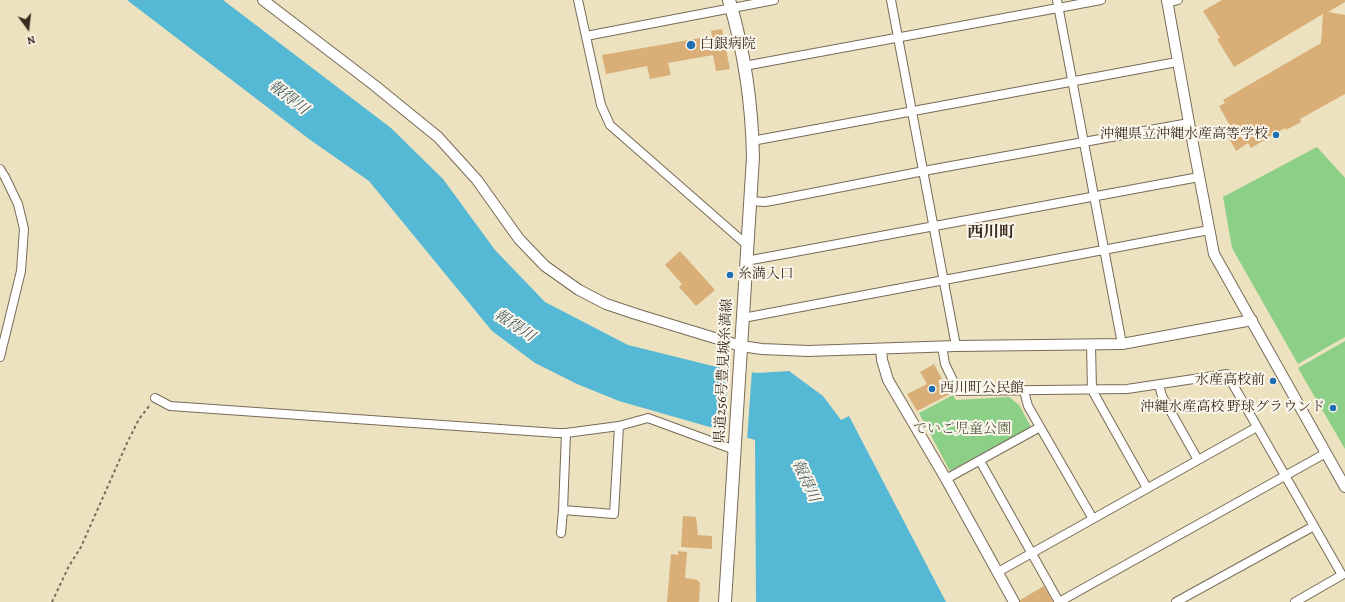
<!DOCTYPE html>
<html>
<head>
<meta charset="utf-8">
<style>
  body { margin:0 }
  #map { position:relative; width:1345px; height:602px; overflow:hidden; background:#ece2c0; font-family:Alegreya,serif }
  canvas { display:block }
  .north { position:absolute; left:8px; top:8px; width:40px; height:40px; -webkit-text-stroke:3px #fbf7ec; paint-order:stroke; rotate:165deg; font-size:11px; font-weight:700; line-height:16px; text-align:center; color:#3b2a1e }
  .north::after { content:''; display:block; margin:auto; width:14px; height:18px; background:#3b2a1e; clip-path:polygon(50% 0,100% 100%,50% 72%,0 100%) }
</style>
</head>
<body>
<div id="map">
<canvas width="1345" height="602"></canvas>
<div class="north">N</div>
</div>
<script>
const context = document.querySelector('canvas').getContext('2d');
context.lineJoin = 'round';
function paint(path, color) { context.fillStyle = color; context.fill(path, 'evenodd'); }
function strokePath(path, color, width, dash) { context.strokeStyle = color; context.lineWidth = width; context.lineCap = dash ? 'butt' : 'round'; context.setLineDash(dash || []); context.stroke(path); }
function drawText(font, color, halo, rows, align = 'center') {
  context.font = font + ' Alegreya,"Noto Serif JP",serif'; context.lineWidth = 4; context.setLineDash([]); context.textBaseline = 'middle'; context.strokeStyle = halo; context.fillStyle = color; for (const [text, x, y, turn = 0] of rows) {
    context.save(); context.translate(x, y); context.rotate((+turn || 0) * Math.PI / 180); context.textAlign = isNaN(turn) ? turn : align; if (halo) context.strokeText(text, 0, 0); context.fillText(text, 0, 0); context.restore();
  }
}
paint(new Path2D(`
  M1317,147L1345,178V337L1298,364L1232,248L1223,197Z
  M1345,341V449L1298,368Z
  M953,395L956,400L1009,397L1019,405L1031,427L950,471L919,413Z`), '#8ccf87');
paint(new Path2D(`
  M127,0H223L391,128L443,179L495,250L545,302L628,345L725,369L757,373L789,371L823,396L841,420L849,416L946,602H756L755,440L619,401L577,384L535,363L492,331L369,181L309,139Z`), '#55b8d4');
paint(new Path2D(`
  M728,367L752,370L747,440L724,433Z`), '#ece2c0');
paint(new Path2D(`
  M1222,0H1345V2L1328,12L1345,15V94L1300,119L1301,122L1286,130L1285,128L1251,148L1248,143L1236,151L1227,134L1233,131L1219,106L1225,103L1223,100L1321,43L1323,14L1234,67L1217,39L1220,38L1203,11Z
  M722,29L730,69L716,71L713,55L668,63L671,75L650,79L647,66L606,74L602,55L712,36L711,31Z
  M680,251L715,290L696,306L679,287L682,284L665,265Z
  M934,364L950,394L917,411L907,394L927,384L920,372Z
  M683,516L696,517L698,535L712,536V549L681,547Z
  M678,551L687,552L685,578L698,580V582H700L699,602H667L671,554L678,555Z
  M1044,586L1053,602H1020V600Z`), '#d9ae77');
const minor = new Path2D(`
  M578,0L601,105L610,125L747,245
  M891,0L956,346
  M1057,0L1122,344
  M1168,3L1178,0
  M586,36L774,0
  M744,66L1101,0
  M752,141L1177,62
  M0,169L5,177L18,204L24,229L21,271L0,357
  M750,201L764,202L771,201L929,170L1189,123
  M746,261L1199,177
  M743,318L1209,230
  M1091,345L1092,390L1147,488
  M942,346L945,364L958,391L1127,389L1227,374L1342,575L1295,602
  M1159,385L1162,396L1198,460
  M1024,391L1028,406L1093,519
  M155,398L170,406L557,433H566L619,426L648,418L735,450
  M566,433L563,510L614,514L619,426
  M980,461L1059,602
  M946,479L1040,427
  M561,533L563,510
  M998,572L1257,427
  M1059,602L1326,453
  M1176,602L1314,526`);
const tertiary = new Path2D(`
  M263,0L374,85L438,137L477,180L519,239L545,266L579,290L606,304L636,314L741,346L762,349L808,351L956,346L1122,344L1252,320
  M1167,0L1189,123L1214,254L1345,487
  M881,349L882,360L888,380L946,479L1014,602`);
const secondary = new Path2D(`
  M725,602L753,157C752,104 744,50 729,0`);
strokePath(minor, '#796a57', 10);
strokePath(tertiary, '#796a57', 12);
strokePath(secondary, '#796a57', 14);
strokePath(new Path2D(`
  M52,602L69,566L81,547L127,443L139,419L150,405`), '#796a57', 2, [3, 3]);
strokePath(minor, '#fff', 8);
strokePath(tertiary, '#fff', 10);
strokePath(secondary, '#fff', 12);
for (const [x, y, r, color] of [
  [691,45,5,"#1f6fb2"],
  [1276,135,4,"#1f6fb2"],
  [730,275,4,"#1f6fb2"],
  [1273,381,4,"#1f6fb2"],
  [932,389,4,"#1f6fb2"],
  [1333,408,4,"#1f6fb2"]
]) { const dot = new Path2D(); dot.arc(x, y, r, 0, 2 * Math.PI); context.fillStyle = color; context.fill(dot); strokePath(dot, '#fbf7ec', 1.5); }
drawText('14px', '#3b2a1e', '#fbf7ec', [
  ["白銀病院",700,45],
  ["沖縄県立沖縄水産高等学校",1268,135,"right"],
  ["糸満入口",738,275],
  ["水産高校前",1265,381,"right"],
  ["西川町公民館",940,389],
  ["沖縄水産高校 野球グラウンド",1325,408,"right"]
], 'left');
drawText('14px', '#3b2a1e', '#fbf7ec', [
  ["県道256号豊見城糸満線",724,371,-87]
]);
drawText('14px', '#535c3e', '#fbf7ec', [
  ["でいご児童公園",962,430]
]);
drawText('italic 15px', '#445c5e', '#fbf7ec', [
  ["報得川",288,98,38],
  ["報得川",514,326,34],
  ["報得川",805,481,65]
]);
drawText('bold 16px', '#3b2a1e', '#fbf7ec', [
  ["西川町",991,233]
]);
</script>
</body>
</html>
